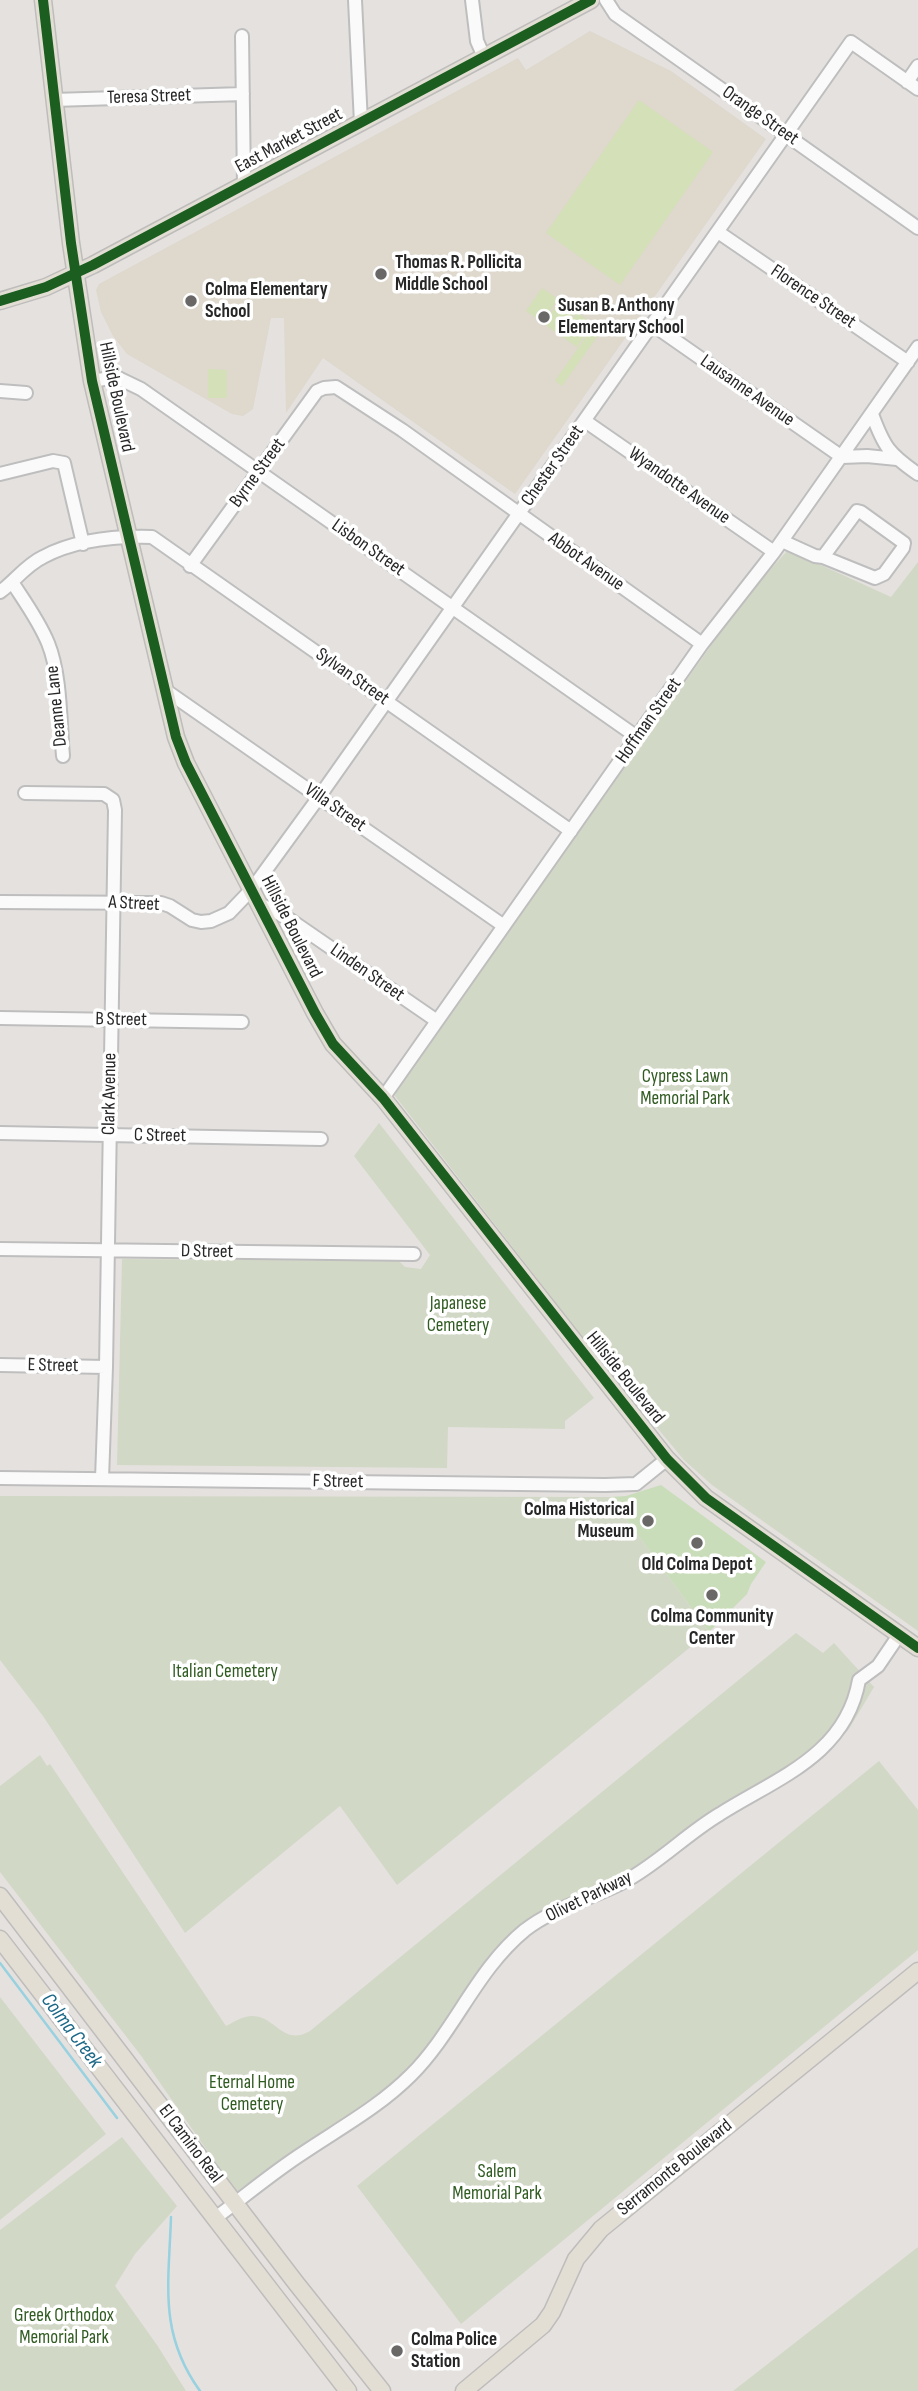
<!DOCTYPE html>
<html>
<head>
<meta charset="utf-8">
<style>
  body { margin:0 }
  canvas { display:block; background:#e4e1de }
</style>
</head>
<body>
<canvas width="918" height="2391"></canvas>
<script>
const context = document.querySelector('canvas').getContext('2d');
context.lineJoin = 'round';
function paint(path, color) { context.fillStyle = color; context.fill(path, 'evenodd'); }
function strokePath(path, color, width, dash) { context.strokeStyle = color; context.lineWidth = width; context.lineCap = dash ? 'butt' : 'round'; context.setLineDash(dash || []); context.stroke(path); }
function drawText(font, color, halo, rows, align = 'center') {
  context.font = font + ' "Sofia Sans Condensed",sans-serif'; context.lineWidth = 7; context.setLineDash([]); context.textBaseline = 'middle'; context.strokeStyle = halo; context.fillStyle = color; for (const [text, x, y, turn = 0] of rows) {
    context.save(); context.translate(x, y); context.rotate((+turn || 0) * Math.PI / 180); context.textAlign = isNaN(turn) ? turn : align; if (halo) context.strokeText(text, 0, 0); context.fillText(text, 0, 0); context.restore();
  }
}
paint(new Path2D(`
  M590,31L671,71L766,139L515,494L323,358L286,413L284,318H271L253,409L243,416L232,414L127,354L113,336L101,312L96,290L99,284L518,58L526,70Z`), '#ded8cd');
paint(new Path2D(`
  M661,1485L766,1562L751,1584L747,1594L709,1632L610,1497L626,1496Z`), '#caddba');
paint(new Path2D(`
  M788,550L891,597L918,562V1631L712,1485L684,1460L595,1353L395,1096L397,1089L717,637L750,592Z
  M379,1123L594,1398L565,1421V1429L448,1427L447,1468L117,1465L122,1259L399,1261L405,1267L421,1269L430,1255L354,1156Z
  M0,1496L610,1497L709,1632L397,1885L340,1806L185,1933L43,1716L0,1660Z
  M796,1633L823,1653L834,1643L874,1687L849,1729L825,1756L811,1767L748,1801L712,1825L654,1870L632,1882L580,1901L519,1937L418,2067L308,2147L298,2148L236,2192L142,2057L0,1872V1786L40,1755L47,1766L50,1764L226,2026C234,2022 243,2016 252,2016C276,2016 283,2047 310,2031Z
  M879,1761L918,1810V1950L461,2324L357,2186Z
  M0,1997L106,2134L0,2220Z
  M122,2137L177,2206L135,2254L115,2286L157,2345L186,2391H0V2230Z
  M918,2247V2391H733Z`), '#d2d8c6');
paint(new Path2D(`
  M639,100L713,152L620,285L546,233Z
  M542,288L558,299L542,322L526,311Z
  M560,300L576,311L559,335L543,323Z
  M577,312L593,324L577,347L561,336Z
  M595,324L602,330L562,386L555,381Z
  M208,369L227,370V398H208Z`), '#d4e0b8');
strokePath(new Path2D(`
  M0,1963L117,2118
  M171,2217C169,2283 158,2333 200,2391`), '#98d1df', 2.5);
const minor = new Path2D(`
  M355,0L361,123
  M472,0L477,41L484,57
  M606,0L615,14L918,228
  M242,36L244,185
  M907,82L918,66
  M54,100L243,94
  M718,232L908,362
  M653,325L842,457L867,456L897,459
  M92,381L116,377L141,389L637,737
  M0,391L26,393
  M872,414C884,447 889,454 918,474
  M585,421L774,552
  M0,474L53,461L64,463L83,544
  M782,541L815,556L823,557L875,578L884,574L903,548L904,543L861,512L857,511L823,557
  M190,566L317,391L324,388L336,387L402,430L702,644
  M12,582C25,602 39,621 48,643C61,675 60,722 63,756
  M0,592C15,581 26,565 43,557C75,540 117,536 152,537L571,831
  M165,690L504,926
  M25,793L104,794L113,800L115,810L106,1367L102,1479
  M0,902L161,903L170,906L192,920L201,922L211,921L229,913L252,889L319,797L851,42L918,89
  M260,904L289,919L437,1021
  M0,1018L242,1022
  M383,1098L702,644L774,552L918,347
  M0,1133L321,1139
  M0,1249L414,1254
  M0,1365L106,1367
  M0,1478L605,1485L636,1484L667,1459
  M214,2219C244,2197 272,2173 303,2153C340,2128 379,2107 411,2075C455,2031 476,1970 525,1930C556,1906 595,1898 629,1879C662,1860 688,1833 720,1814C777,1778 846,1755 859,1680L878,1666L899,1635`);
const major = new Path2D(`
  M43,0L71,243L92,381L176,737L186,763L315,1013L333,1044L383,1098L667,1459L706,1498L918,1648
  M0,301L46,287L93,265L591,0
  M0,1896L296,2283L382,2391
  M0,1939L348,2391
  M464,2391L543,2325L552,2312L576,2259L601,2229L918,1971`);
strokePath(minor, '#bfbebf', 16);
strokePath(major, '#bebdbc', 19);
strokePath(minor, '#fbfafa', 12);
strokePath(major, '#e3ded4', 16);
strokePath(new Path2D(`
  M43,0L71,243L92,381L176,737L186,763L315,1013L333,1044L383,1098L667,1459L706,1498L918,1648
  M0,301L46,287L93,265L591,0`), '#1b5e20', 10);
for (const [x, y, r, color] of [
  [381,274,7,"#696867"],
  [191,301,7,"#696867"],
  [544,317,7,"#696867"],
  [648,1521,7,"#696867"],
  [697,1543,7,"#696867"],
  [712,1595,7,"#696867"],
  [397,2351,7,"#696867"]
]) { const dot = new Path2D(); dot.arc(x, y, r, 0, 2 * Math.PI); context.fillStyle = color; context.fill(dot); strokePath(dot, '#fff', 2.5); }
drawText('19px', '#272727', '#fff', [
  ["Teresa Street",149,97,-2],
  ["Orange Street",760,116,35],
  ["East Market Street",289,141,-28],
  ["Florence Street",813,297,34],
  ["Lausanne Avenue",747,391,35],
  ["Hillside Boulevard",116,397,78],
  ["Chester Street",553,466,-55],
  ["Byrne Street",258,473,-54],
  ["Wyandotte Avenue",679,486,35],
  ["Lisbon Street",368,548,35],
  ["Abbot Avenue",586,562,35],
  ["Sylvan Street",352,677,35],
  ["Deanne Lane",57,706,-96],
  ["Hoffman Street",649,721,-55],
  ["Villa Street",335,808,35],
  ["A Street",134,904,3],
  ["Hillside Boulevard",291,927,63],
  ["Linden Street",367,973,35],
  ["B Street",121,1020,1],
  ["Clark Avenue",110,1094,-89],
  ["C Street",160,1136,1],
  ["D Street",207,1252,1],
  ["E Street",53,1366,1],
  ["Hillside Boulevard",625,1378,51],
  ["F Street",338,1482,1],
  ["Olivet Parkway",589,1897,-26],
  ["El Camino Real",190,2144,53],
  ["Serramonte Boulevard",675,2168,-39]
]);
drawText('bold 19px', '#272727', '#fff', [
  ["Thomas R. Pollicita",395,263],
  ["Middle School",395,285],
  ["Colma Elementary",205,290],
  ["School",205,312],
  ["Susan B. Anthony",558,306],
  ["Elementary School",558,328],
  ["Colma Historical",634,1510,"right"],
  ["Museum",634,1532,"right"],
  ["Old Colma Depot",697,1565,"center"],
  ["Colma Community",712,1617,"center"],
  ["Center",712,1639,"center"],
  ["Colma Police",411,2340],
  ["Station",411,2362]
], 'left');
drawText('19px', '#305b21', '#fff', [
  ["Cypress Lawn",685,1077],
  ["Memorial Park",685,1099],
  ["Japanese",458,1304],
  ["Cemetery",458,1326],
  ["Italian Cemetery",225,1672],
  ["Eternal Home",252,2083],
  ["Cemetery",252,2105],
  ["Salem",497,2172],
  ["Memorial Park",497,2194],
  ["Greek Orthodox",64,2316],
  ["Memorial Park",64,2338]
]);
drawText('italic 21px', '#1c6887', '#fff', [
  ["Colma Creek",71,2031,53]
]);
</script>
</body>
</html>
